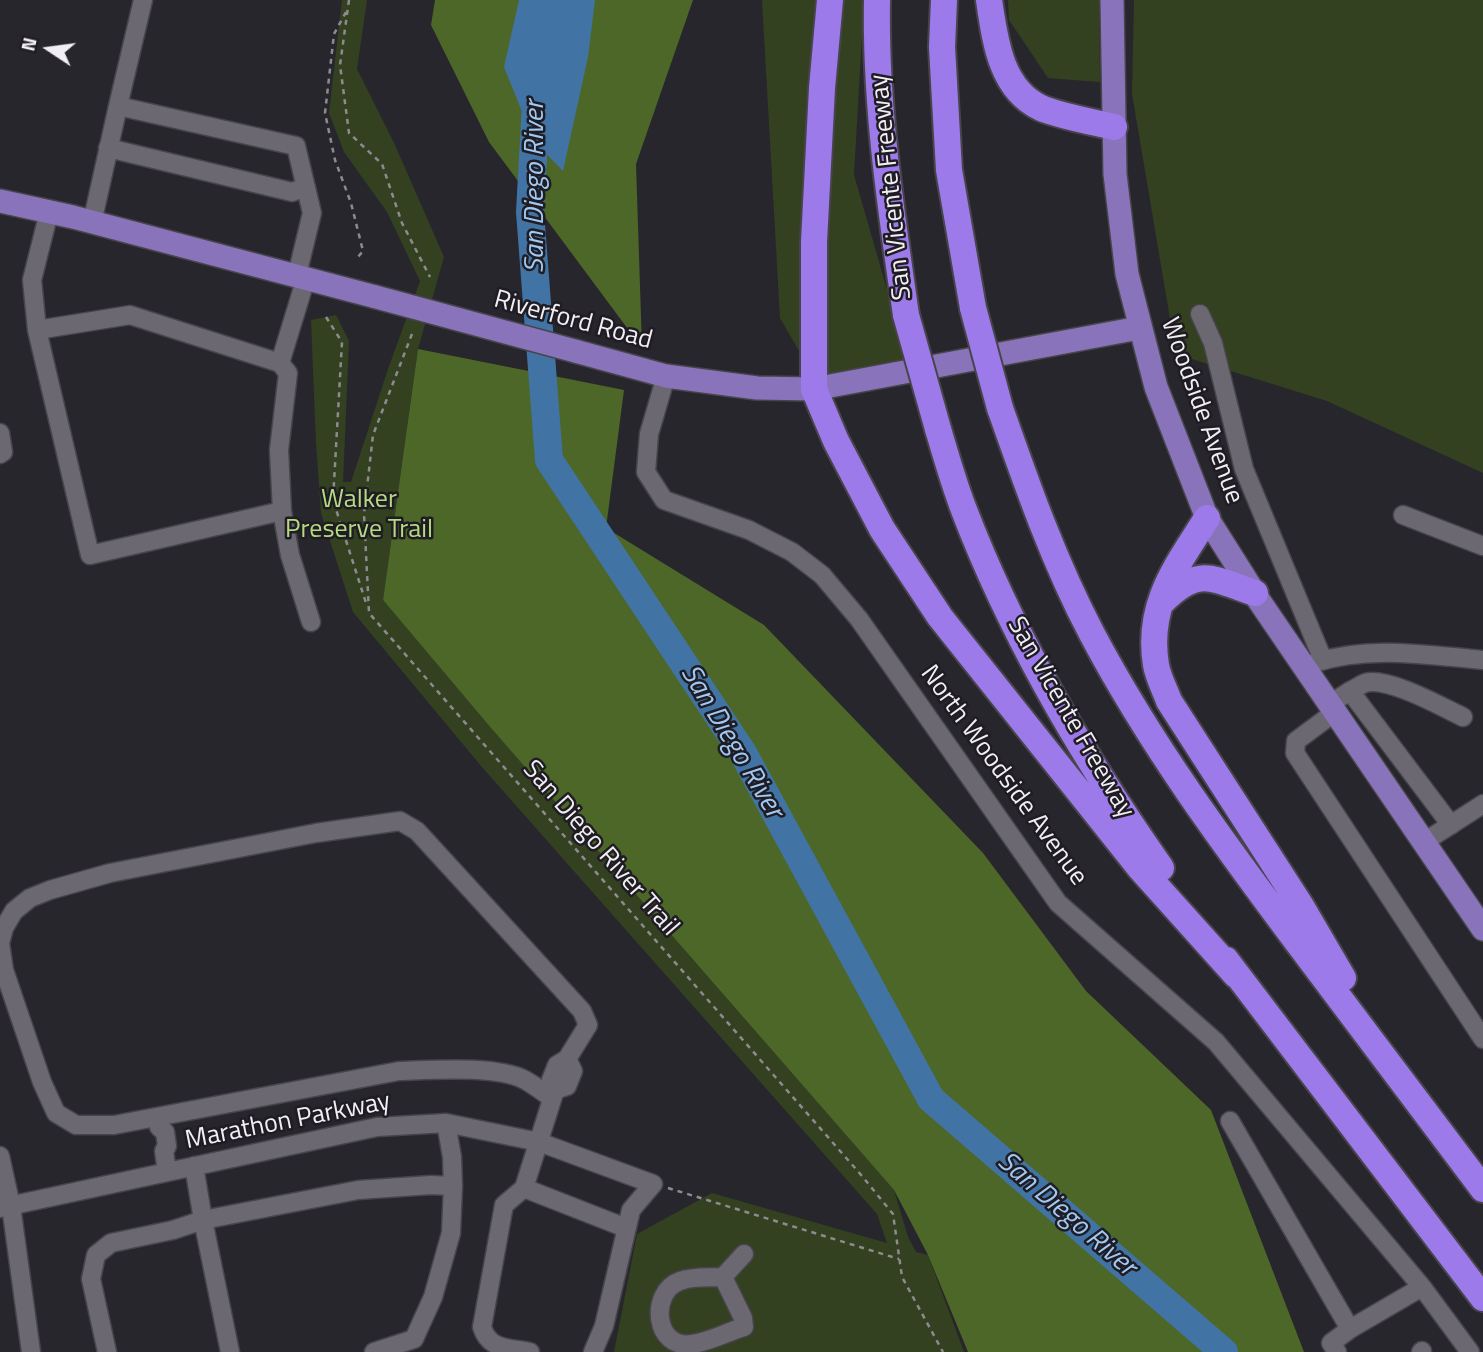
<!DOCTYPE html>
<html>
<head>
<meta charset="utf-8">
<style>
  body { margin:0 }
  #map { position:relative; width:1483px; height:1352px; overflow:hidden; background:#28262d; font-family:"Titillium Web",sans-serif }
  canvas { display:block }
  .north { position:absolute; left:14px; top:14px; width:70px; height:70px; -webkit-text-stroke:5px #1f1c23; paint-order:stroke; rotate:283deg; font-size:19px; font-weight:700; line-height:28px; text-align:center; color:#f1eff4 }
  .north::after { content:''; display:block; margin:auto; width:24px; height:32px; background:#f1eff4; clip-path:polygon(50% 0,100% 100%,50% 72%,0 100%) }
</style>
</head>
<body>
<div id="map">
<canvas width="1483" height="1352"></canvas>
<div class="north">N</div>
</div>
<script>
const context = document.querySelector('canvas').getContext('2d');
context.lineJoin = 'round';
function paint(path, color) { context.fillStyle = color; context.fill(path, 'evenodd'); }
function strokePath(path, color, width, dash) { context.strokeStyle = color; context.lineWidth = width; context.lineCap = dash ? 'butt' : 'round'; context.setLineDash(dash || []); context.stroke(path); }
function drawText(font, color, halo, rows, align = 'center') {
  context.font = font + ' "Titillium Web",sans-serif'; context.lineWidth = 5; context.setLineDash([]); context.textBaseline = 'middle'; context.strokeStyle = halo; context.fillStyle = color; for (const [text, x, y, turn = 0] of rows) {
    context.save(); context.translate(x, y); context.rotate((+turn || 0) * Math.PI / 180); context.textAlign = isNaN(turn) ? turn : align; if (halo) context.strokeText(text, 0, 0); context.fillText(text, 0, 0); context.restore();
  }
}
paint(new Path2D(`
  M342,0H367L357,69L395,145L444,257L418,349L383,600L491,728L894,1190L908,1237L916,1252L928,1255L964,1352H614L637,1234L712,1193L887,1243L877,1214L481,766L353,612L321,513L316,443L311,320L336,315L349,341L343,482H351L388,369L420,281L387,212L344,152L329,113Z
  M762,0H864L854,175L907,359L814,377L780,318Z
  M1008,0H1099L1100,82L1048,78L1009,20Z
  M1134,0H1483V473L1327,401L1176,354L1132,94Z`), '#334120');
paint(new Path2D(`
  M435,0H693L636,164L642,348L489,142L431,25Z
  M418,349L624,390L606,528L764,625L983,853L1086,991L1211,1110L1304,1352H968L928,1255L894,1190L491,728L383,600Z`), '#4d6728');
paint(new Path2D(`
  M519,0H595L588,57L563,171L534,141L504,67Z`), '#4174a5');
strokePath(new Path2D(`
  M536,103L530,212L549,460L743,753L931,1099L1224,1352`), '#4174a5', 28);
const minor = new Path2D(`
  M118,106L143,0
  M108,148L292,192L306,187
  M49,212L32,280L37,330L130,315L280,363L306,278
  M92,223L118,106L296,146L312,213L297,275
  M1200,314L1213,343L1244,469L1323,660
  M37,330L90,555L282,511L279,450L288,373L280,363
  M666,376L649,434L646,472L664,500L749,530L792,552L822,575L859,619L1058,903L1216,1042L1422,1287L1470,1352
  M0,433L3,452L0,454
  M282,511L290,555L311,622
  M1403,515L1483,546
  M1314,663C1369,645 1427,655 1483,660
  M1350,691C1355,689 1360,685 1365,683C1387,676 1442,707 1463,717
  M1330,704L1350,691L1451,825
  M1335,712L1296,741L1295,753L1483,1039
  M1424,842L1483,804
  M555,1090L567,1086L573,1071L567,1059
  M1230,1121L1350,1329L1422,1287
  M159,1127L165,1132L167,1146L164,1151L167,1172
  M0,1156L11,1206L31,1352
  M194,1166L203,1220L358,1190L431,1185L453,1186L452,1157L446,1123
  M524,1188L626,1228
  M0,1208L377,1127L446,1123L539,1142L653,1184L631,1210L604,1326L593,1352
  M723,1277L743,1318L744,1327C727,1332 709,1342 692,1344C654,1350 649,1292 680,1281C693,1276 709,1278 723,1277L744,1254
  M107,1352L91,1279L96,1255L111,1243L173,1230L203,1220L230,1352
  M374,1352L414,1339L433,1297L451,1233L453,1186
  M530,1352C509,1348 489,1350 482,1327L504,1205L524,1188L555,1090L551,1080L557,1065L567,1059L588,1025L582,1011L417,831L400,821L316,833L110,873L50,890L30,898L14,911L4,928L0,943L4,970L42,1082L56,1113L76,1125H114L399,1071C431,1070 497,1065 525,1080C534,1085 543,1092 552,1098
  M1337,1352L1331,1343L1350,1329
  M1421,1352L1422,1351`);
const major = new Path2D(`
  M1112,0L1115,174L1127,274L1156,387L1207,518L1260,602L1483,929
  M0,201L73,217L376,297
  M575,351L666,376L757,388L814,389L1139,328`);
const highway = new Path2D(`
  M830,0L822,88L814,242V389L836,441L882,529L940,617L1139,867L1236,975
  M877,0C875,106 891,211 906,315
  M944,0L942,47L949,170L973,308
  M989,0C995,39 1000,89 1041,108C1060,116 1093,122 1114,127
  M1000,408C1027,485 1054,562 1092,634C1150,744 1224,844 1298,943C1360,1025 1421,1107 1483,1189
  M938,429C946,456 954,484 964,510C1013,638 1083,757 1161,868
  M1207,518C1177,566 1146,604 1156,665C1158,677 1165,690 1169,701L1301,906L1343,978
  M1162,602C1198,566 1211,578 1255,593
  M1226,960L1483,1298`);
strokePath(minor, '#47454b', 21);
strokePath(major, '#47454b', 26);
strokePath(highway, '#47454b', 30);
strokePath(new Path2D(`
  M349,0L340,65L349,133L382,164L402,223L430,277
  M346,12L334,34L325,113L335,160L351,203L363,251L358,257
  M326,317L342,342L333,500L367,606
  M412,334L373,435L364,514L369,613L862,1176L893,1214L902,1277L943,1352
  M668,1188L899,1259`), '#8d8b91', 2.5, [5, 5]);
strokePath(minor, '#6b6871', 18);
strokePath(major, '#8973ba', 23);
strokePath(highway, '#9d7aea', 26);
const majorBridge = new Path2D(`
  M376,297L575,351`);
const highwayBridge = new Path2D(`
  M973,308L1000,408
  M906,315L938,429`);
strokePath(majorBridge, '#47454b', 26, []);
strokePath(highwayBridge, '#47454b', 30, []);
strokePath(majorBridge, '#8973ba', 23);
strokePath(highwayBridge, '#9d7aea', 26);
drawText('26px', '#f1eff4', '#1f1c23', [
  ["San Vicente Freeway",892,187,-96],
  ["Riverford Road",573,321,15],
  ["Woodside Avenue",1201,411,70],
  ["San Vicente Freeway",1070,718,60],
  ["North Woodside Avenue",1003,776,54],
  ["San Diego River Trail",600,849,49],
  ["Marathon Parkway",288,1122,-11]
]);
drawText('26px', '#b4db81', '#1f1c23', [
  ["Walker",359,501],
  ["Preserve Trail",359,531]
]);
drawText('italic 28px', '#9fc9f3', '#1f1c23', [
  ["San Diego River",536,187,-90],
  ["San Diego River",731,742,59],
  ["San Diego River",1066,1215,41]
]);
</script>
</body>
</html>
